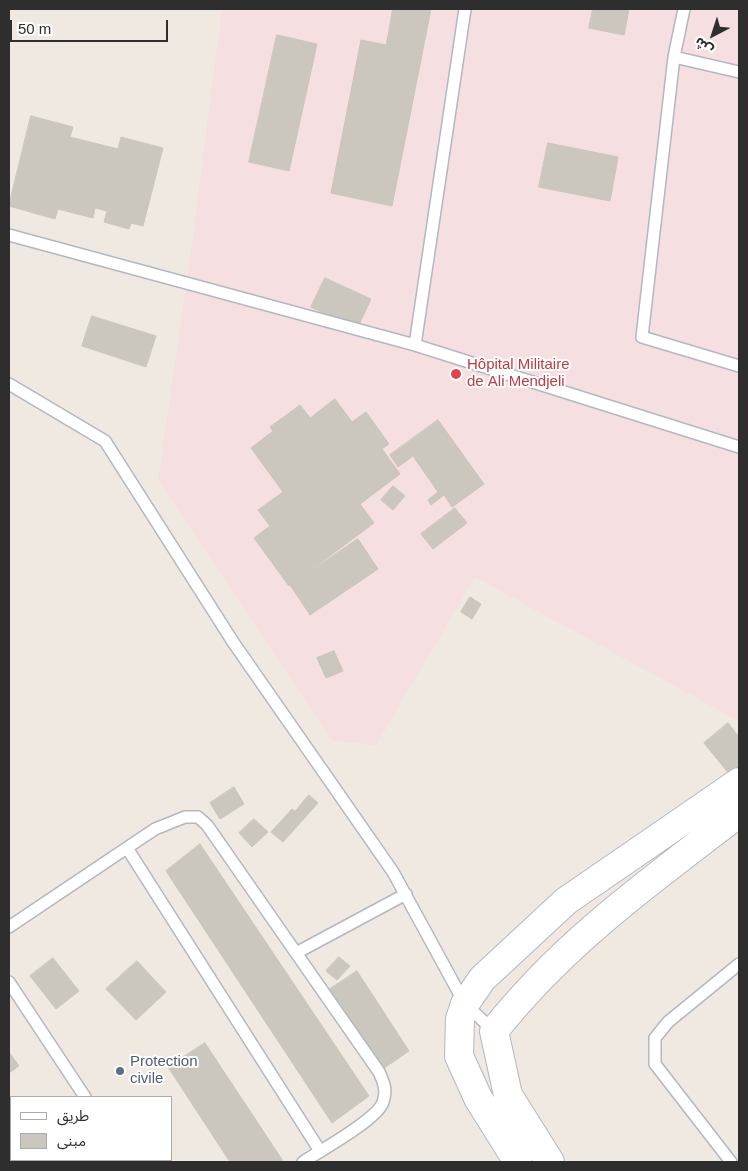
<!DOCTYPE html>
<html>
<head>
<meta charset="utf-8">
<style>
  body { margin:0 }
  #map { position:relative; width:748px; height:1171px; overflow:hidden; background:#efe9e1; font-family:Arial,"Noto Sans Arabic",sans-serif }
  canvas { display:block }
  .frame { position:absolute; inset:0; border:10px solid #2e2e2e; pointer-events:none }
  .legend { position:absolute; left:10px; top:1096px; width:162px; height:65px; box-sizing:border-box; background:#fff; border:1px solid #ababab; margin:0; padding:6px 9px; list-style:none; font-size:15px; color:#2e2e2e }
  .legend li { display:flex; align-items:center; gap:10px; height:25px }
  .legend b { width:25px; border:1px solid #ababab }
  .north { position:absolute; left:688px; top:10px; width:50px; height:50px; -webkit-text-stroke:4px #fff; paint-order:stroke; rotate:220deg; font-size:14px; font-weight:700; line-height:20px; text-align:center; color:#2e2e2e }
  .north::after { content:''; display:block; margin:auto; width:18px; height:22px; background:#2e2e2e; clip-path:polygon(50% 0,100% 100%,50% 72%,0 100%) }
  .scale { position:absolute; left:10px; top:20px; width:158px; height:22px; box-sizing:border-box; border:2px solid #2e2e2e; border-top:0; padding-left:6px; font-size:15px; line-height:18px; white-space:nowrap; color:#2e2e2e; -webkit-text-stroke:4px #fff; paint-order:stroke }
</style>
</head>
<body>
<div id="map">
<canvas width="748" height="1171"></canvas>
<div class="frame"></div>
<ul class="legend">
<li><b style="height:6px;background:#fff"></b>طريق</li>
<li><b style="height:14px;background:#cbc7bf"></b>مبنى</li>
</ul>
<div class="north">ش</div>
<div class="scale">50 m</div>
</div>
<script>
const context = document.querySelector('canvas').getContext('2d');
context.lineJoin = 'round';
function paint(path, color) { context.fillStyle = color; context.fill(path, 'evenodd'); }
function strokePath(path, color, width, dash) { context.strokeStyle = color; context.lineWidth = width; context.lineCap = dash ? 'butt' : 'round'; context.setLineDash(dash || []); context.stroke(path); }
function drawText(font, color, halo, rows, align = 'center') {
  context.font = font + ' Arial,sans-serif'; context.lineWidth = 4; context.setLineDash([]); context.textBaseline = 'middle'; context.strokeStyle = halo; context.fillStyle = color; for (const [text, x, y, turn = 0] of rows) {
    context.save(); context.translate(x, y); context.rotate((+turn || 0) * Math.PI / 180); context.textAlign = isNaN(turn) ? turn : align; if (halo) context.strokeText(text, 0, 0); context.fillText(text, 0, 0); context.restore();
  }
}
paint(new Path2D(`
  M222,9H739V721L475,577L376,745L333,741L158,480L189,267Z`), '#f5dfe0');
const building = new Path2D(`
  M393,9H431L392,206L331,193L361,40L386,45Z
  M593,9H629L624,35L589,28Z
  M277,35L317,44L289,171L249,162Z
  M31,116L73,127L70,137L118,149L121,137L163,148L143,226L131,223L129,229L104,222L107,211L95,208L93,218L58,209L55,219L9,206Z
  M548,143L618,157L610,201L539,187Z
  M325,278L371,299L357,329L311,307Z
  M92,316L156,336L146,367L82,346Z
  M335,399L352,422L366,412L389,444L382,449L400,474L360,504L374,523L289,586L254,538L270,526L258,510L283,492L251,448L273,431L270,427L300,405L310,418Z
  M438,420L484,484L452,507L444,495L431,505L428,500L438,492L413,456L398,467L390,455Z
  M393,486L405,496L393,510L381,500Z
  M455,508L467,523L433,549L421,534Z
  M358,539L378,569L310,615L290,585Z
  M470,597L481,604L472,619L461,612Z
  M334,651L343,671L326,678L317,658Z
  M728,723L739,737V786L704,743Z
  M234,787L244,804L220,819L210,803Z
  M309,795L318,803L283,842L271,832L292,809L295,811Z
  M254,819L268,832L252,847L239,833Z
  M200,844L369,1096L332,1123L166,871Z
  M339,957L350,966L337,980L326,971Z
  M53,958L79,991L56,1009L30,976Z
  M137,961L166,992L136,1020L106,989Z
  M357,971L409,1051L380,1071L327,991Z
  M205,1043L283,1161L281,1162H230L168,1067Z
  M9,1052L19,1066L9,1073Z
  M11,1118V1155L9,1157V1119Z`);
paint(building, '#cbc7bf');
strokePath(building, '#cbc5ba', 1);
const service = new Path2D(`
  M684,9L674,57L739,72
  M674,57L642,337L739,366
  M9,235L415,345L739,447
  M415,345L465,9
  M9,384L105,441L233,642L393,872L465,1004L494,1031
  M127,848L320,1151
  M9,927L155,829L185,817H198L207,825L379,1072C384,1083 387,1090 383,1102C378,1119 320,1151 303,1162
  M296,953L406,894
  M9,982L85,1097
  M127,1160L129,1162
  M47,1162L50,1160
  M731,1162L655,1064V1038L668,1022L739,964`);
const secondary = new Path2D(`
  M518,1162L478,1098L459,1056L460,1019L465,1004L482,979L566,901L739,782
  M550,1162L508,1095L494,1031C564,942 651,881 739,813`);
strokePath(service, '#b4b7c1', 14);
strokePath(secondary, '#b4b7c1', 30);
strokePath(service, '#fff', 11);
strokePath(secondary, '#fff', 28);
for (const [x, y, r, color] of [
  [456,374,6,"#e0444e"],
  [120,1071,5,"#5c6f8a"]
]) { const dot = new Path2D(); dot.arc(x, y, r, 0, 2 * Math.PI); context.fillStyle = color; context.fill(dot); strokePath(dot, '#fff', 2); }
drawText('15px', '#be3a42', '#fff', [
  ["Hôpital Militaire",467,365],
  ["de Ali Mendjeli",467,382]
], 'left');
drawText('15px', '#4e5e75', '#fff', [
  ["Protection",130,1062],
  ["civile",130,1079]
], 'left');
</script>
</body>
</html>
